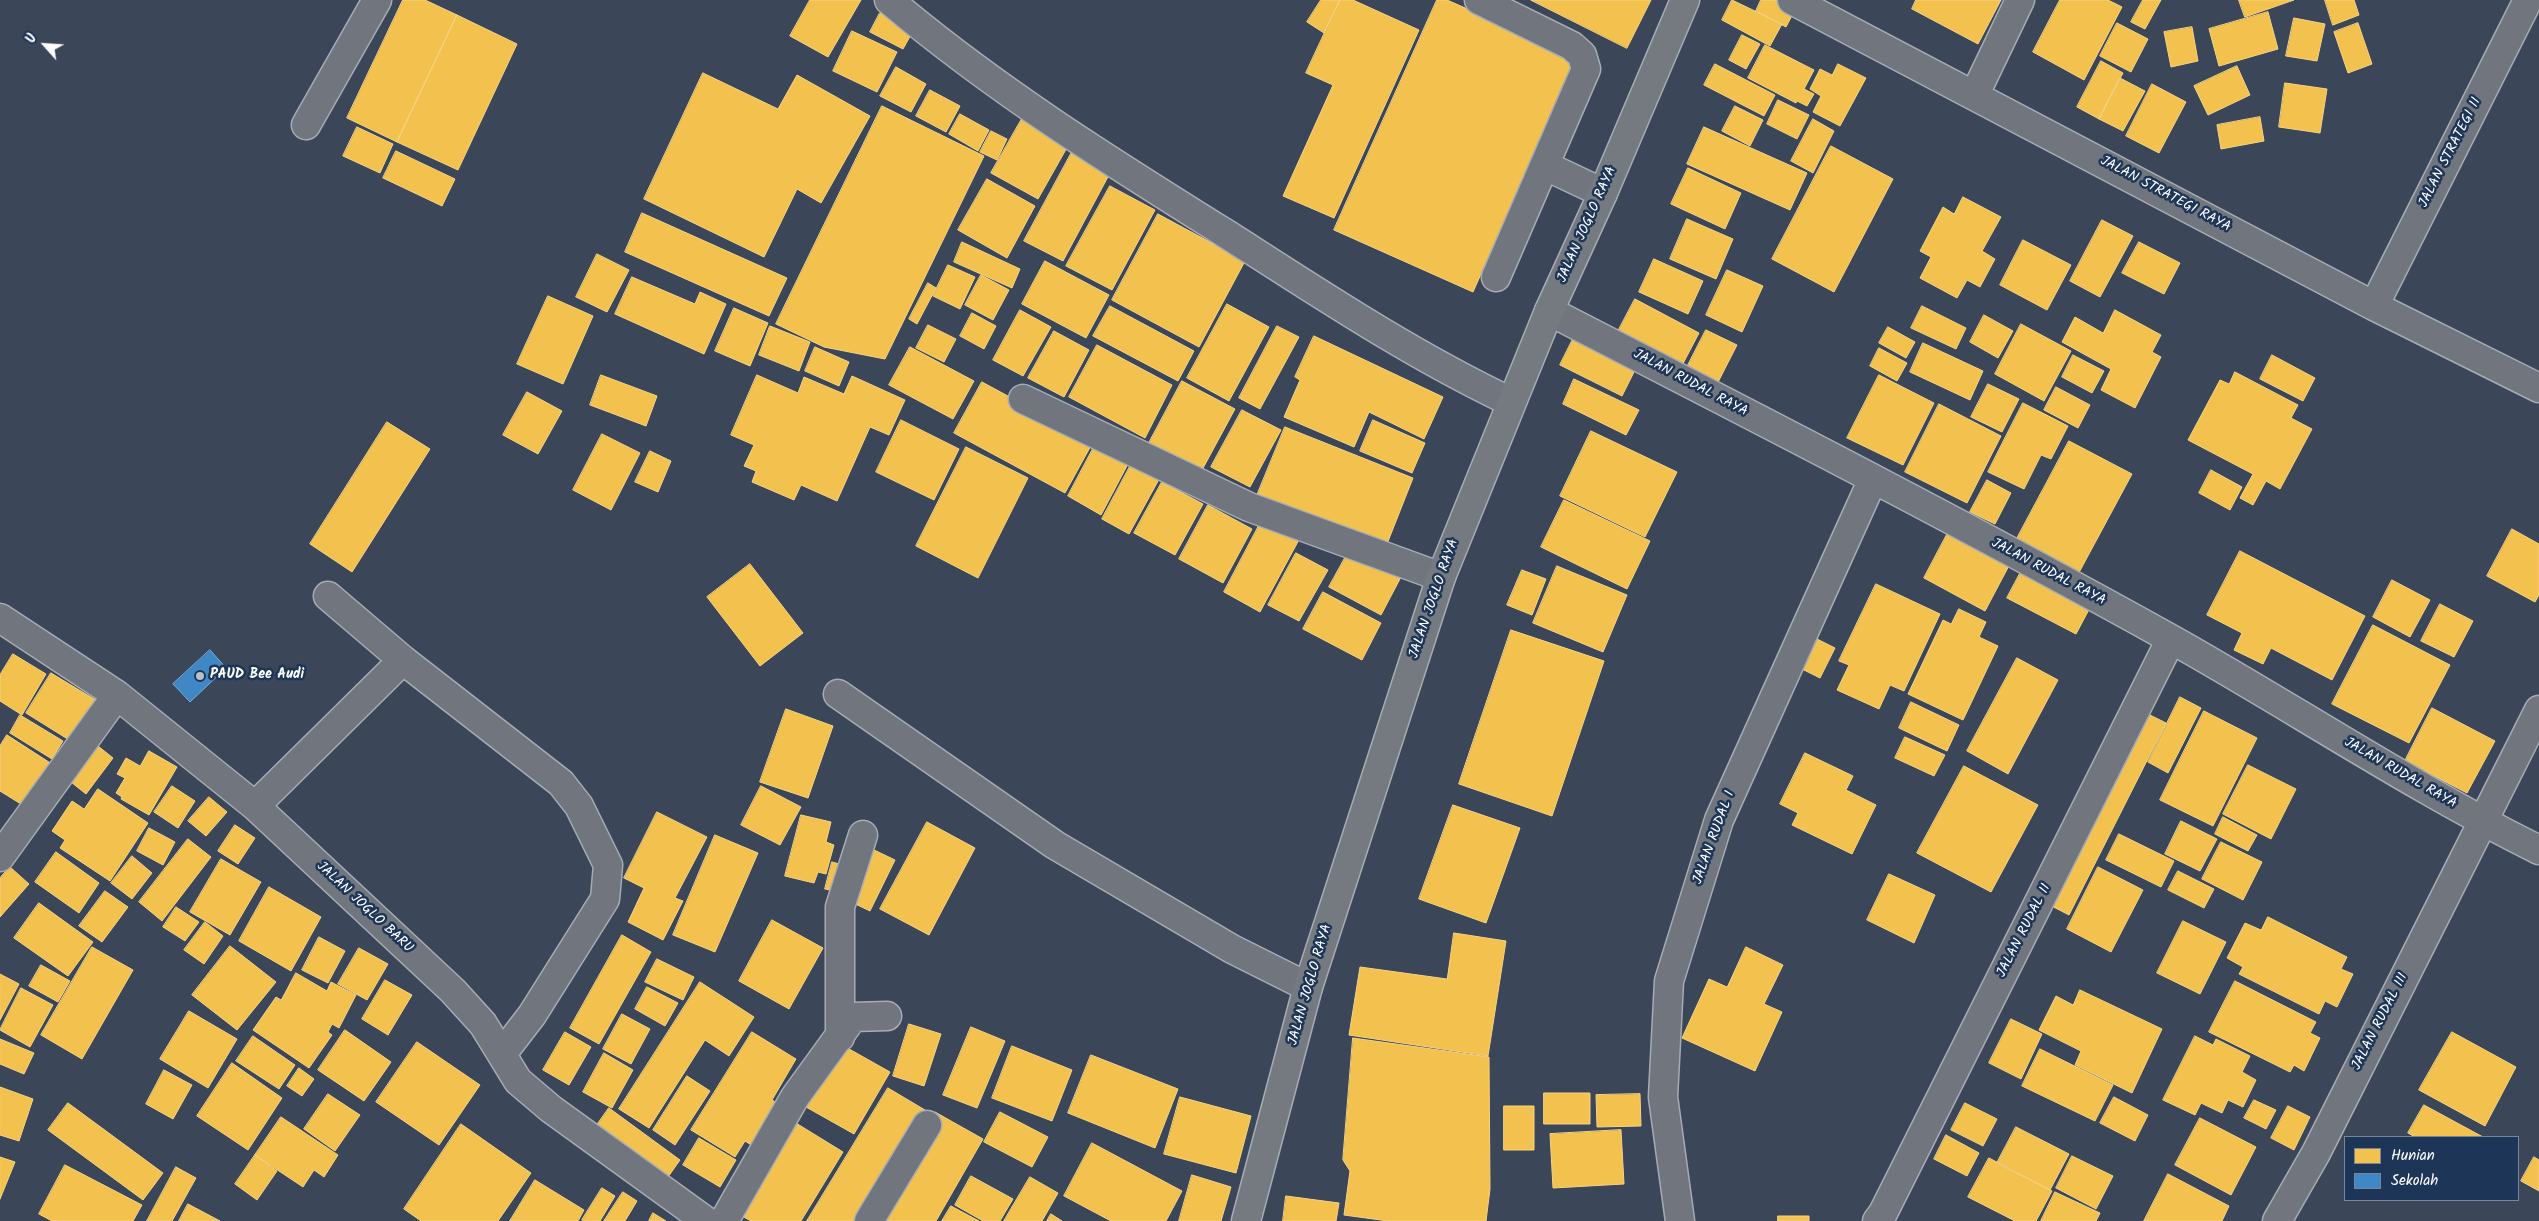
<!DOCTYPE html>
<html>
<head>
<meta charset="utf-8">
<style>
  body { margin:0 }
  #map { position:relative; width:2539px; height:1221px; overflow:hidden; background:#3b4659; font-family:Kalam,sans-serif }
  canvas { display:block }
  .legend { position:absolute; left:2344px; top:1136px; width:175px; height:65px; box-sizing:border-box; background:#1d3557; border:1px solid #77869a; margin:0; padding:6px 9px; list-style:none; font-size:15px; color:#fff }
  .legend li { display:flex; align-items:center; gap:10px; height:25px }
  .legend b { width:25px; border:1px solid #77869a }
  .north { position:absolute; left:20px; top:20px; width:50px; height:50px; -webkit-text-stroke:4px #1d3557; paint-order:stroke; rotate:296deg; font-size:14px; font-weight:700; line-height:20px; text-align:center; color:#fff }
  .north::after { content:''; display:block; margin:auto; width:18px; height:22px; background:#fff; clip-path:polygon(50% 0,100% 100%,50% 72%,0 100%) }
</style>
</head>
<body>
<div id="map">
<canvas width="2539" height="1221"></canvas>
<ul class="legend">
<li><b style="height:14px;background:#f2c14e"></b>Hunian</li>
<li><b style="height:14px;background:#3f88c5"></b>Sekolah</li>
</ul>
<div class="north">U</div>
</div>
<script>
const context = document.querySelector('canvas').getContext('2d');
context.lineJoin = 'round';
function paint(path, color) { context.fillStyle = color; context.fill(path, 'evenodd'); }
function strokePath(path, color, width, dash) { context.strokeStyle = color; context.lineWidth = width; context.lineCap = dash ? 'butt' : 'round'; context.setLineDash(dash || []); context.stroke(path); }
function drawText(font, color, halo, rows, align = 'center') {
  context.font = font + ' Kalam,sans-serif'; context.lineWidth = 5; context.setLineDash([]); context.textBaseline = 'middle'; context.strokeStyle = halo; context.fillStyle = color; for (const [text, x, y, turn = 0] of rows) {
    context.save(); context.translate(x, y); context.rotate((+turn || 0) * Math.PI / 180); context.textAlign = isNaN(turn) ? turn : align; if (halo) context.strokeText(text, 0, 0); context.fillText(text, 0, 0); context.restore();
  }
}
const homes = new Path2D(`
  M403,0H425L457,15L397,142L347,118Z
  M810,0H861L828,57L790,36Z
  M1321,0H1340L1324,33L1307,22Z
  M1340,0H1353L1419,30L1334,218L1283,196L1333,85L1306,73Z
  M1437,0H1447L1577,57L1473,292L1334,230Z
  M1531,0H1651L1627,48Z
  M1732,0L1782,24L1770,46L1722,20Z
  M1761,0H1786L1797,6L1786,27L1756,11Z
  M1916,0H2001L1978,44L1912,9Z
  M2060,0H2108L2122,7L2084,80L2033,52Z
  M2143,0H2161L2145,29L2131,22Z
  M2239,0H2294L2245,17Z
  M2325,0H2354L2359,15L2333,25Z
  M2268,12L2278,49L2219,66L2209,29Z
  M880,13L913,31L903,49L870,32Z
  M457,15L517,44L458,170L397,142Z
  M2294,18L2325,24L2317,61L2286,56Z
  M2117,23L2148,39L2131,72L2100,56Z
  M2358,23L2372,64L2348,73L2334,32Z
  M2192,27L2198,61L2171,67L2164,32Z
  M852,31L897,52L877,92L833,71Z
  M1742,35L1760,44L1746,69L1729,60Z
  M1765,45L1814,70L1804,89L1814,94L1807,106L1797,101L1796,103L1748,78Z
  M2101,61L2123,73L2099,119L2077,107Z
  M1715,64L1775,95L1764,116L1704,85Z
  M1838,64L1866,78L1840,126L1813,112L1821,96L1810,89L1820,69L1832,75Z
  M2237,66L2250,95L2208,115L2194,86Z
  M896,67L926,84L911,112L880,96Z
  M703,73L778,109L797,75L870,116L821,203L797,189L764,257L644,199Z
  M2120,78L2145,91L2123,131L2099,119Z
  M2285,83L2327,89L2320,133L2279,127Z
  M2152,84L2186,102L2159,153L2126,136Z
  M930,90L960,106L946,132L916,116Z
  M1778,100L1809,115L1797,139L1767,124Z
  M882,106L984,156L885,359L824,347L776,324Z
  M1735,106L1763,120L1750,146L1722,131Z
  M960,114L989,130L978,151L949,134Z
  M1023,117L1069,144L1038,199L991,173Z
  M2260,117L2264,141L2221,149L2217,125Z
  M1813,119L1834,131L1813,173L1791,161Z
  M357,127L393,144L380,173L343,156Z
  M1704,127L1807,173L1790,210L1687,164Z
  M991,131L1007,139L997,160L980,152Z
  M1831,146L1893,179L1834,292L1772,259Z
  M396,151L455,179L442,206L383,178Z
  M1072,152L1110,173L1063,261L1024,241Z
  M1688,168L1741,193L1725,229L1671,204Z
  M987,179L1035,206L1007,258L958,230Z
  M1110,186L1155,210L1112,290L1066,266Z
  M1963,197L2001,217L1982,251L1995,259L1980,287L1967,280L1957,298L1920,278L1931,257L1920,251L1943,207L1954,214Z
  M642,213L787,278L769,316L625,252Z
  M1158,214L1245,261L1199,347L1112,300Z
  M1687,219L1733,239L1716,279L1670,259Z
  M2102,220L2133,236L2100,297L2070,281Z
  M2023,240L2071,265L2047,310L2000,285Z
  M962,242L1020,269L1012,288L954,262Z
  M2139,242L2180,263L2164,294L2122,273Z
  M597,254L629,270L607,312L576,297Z
  M1654,259L1703,281L1688,314L1639,292Z
  M1045,261L1109,295L1086,338L1022,304Z
  M948,265L975,277L960,309L933,296Z
  M1727,270L1763,286L1742,332L1706,315Z
  M981,275L1009,290L993,320L965,305Z
  M632,277L695,304L700,292L726,304L704,354L615,314Z
  M928,283L936,288L917,324L909,319Z
  M548,296L593,316L563,384L517,364Z
  M1635,299L1699,333L1677,375L1613,341Z
  M1227,304L1269,327L1229,401L1187,378Z
  M1110,306L1194,351L1178,381L1093,336Z
  M1922,306L1966,328L1956,349L1911,328Z
  M734,308L768,323L750,366L715,351Z
  M1020,310L1051,327L1023,376L993,360Z
  M2115,310L2161,335L2152,352L2161,357L2135,408L2101,390L2111,369L2062,342L2075,317L2103,333Z
  M972,313L996,326L984,349L960,336Z
  M1984,315L2013,331L1998,358L1970,342Z
  M2021,324L2071,351L2044,401L1995,374Z
  M928,325L956,339L944,362L916,348Z
  M770,326L810,342L799,371L759,355Z
  M1277,326L1299,337L1260,409L1239,398Z
  M1888,327L1915,342L1906,358L1879,343Z
  M1706,330L1737,345L1714,390L1683,375Z
  M1054,331L1089,350L1064,397L1028,378Z
  M1577,331L1639,362L1622,396L1560,365Z
  M1314,336L1443,397L1424,439L1369,412L1354,447L1284,417L1300,380L1295,377Z
  M1923,343L1983,371L1970,400L1910,372Z
  M1097,345L1172,385L1145,438L1069,397Z
  M815,347L849,362L839,386L805,371Z
  M910,347L974,381L953,419L889,385Z
  M1879,348L1907,363L1897,381L1870,366Z
  M2073,355L2104,371L2092,393L2062,377Z
  M2272,355L2315,378L2303,401L2260,379Z
  M2235,372L2298,405L2291,418L2312,429L2280,489L2266,481L2253,505L2240,498L2253,474L2188,440L2220,380L2229,384Z
  M601,375L657,396L646,426L590,405Z
  M757,375L798,393L804,377L844,394L852,376L905,400L889,435L870,427L837,501L801,485L794,500L752,482L756,471L744,466L754,445L731,435Z
  M1879,375L1934,403L1903,465L1847,438Z
  M1574,379L1639,410L1626,435L1563,404Z
  M1182,381L1235,409L1202,470L1149,443Z
  M982,382L1093,442L1065,493L954,433Z
  M1988,384L2019,399L2002,432L1971,417Z
  M2056,387L2090,405L2078,428L2044,410Z
  M527,392L562,411L538,454L503,435Z
  M2023,403L2068,426L2051,459L2041,455L2024,489L1988,472Z
  M1939,404L2001,436L1967,503L1905,472Z
  M1242,410L1281,430L1250,487L1211,467Z
  M901,420L959,449L934,500L876,472Z
  M1373,420L1425,443L1412,473L1360,451Z
  M387,422L430,449L352,572L310,544Z
  M1285,427L1413,478L1385,549L1256,498Z
  M1591,431L1677,472L1645,537L1560,496Z
  M602,434L640,453L611,510L573,490Z
  M2069,441L2132,474L2075,580L2013,546Z
  M1096,443L1129,462L1101,515L1068,496Z
  M966,447L1028,478L978,578L916,546Z
  M650,451L671,461L658,492L635,482Z
  M1135,457L1163,472L1129,534L1102,519Z
  M2211,470L2242,487L2230,510L2199,493Z
  M1987,480L2011,493L1995,524L1970,512Z
  M1162,482L1203,504L1175,555L1134,533Z
  M1564,500L1650,541L1627,589L1541,547Z
  M1208,505L1252,529L1223,583L1179,559Z
  M1264,516L1301,536L1260,612L1224,592Z
  M1951,527L2012,560L1985,611L1924,578Z
  M2512,529L2539,544V595L2535,602L2487,576Z
  M1350,549L1401,577L1381,615L1329,587Z
  M2240,551L2365,616L2332,680L2271,648L2263,664L2234,650L2242,633L2207,615Z
  M1296,553L1328,570L1299,621L1268,605Z
  M750,564L803,633L760,666L707,597Z
  M1557,566L1627,595L1603,652L1533,623Z
  M2024,566L2093,602L2076,634L2007,598Z
  M1522,570L1546,579L1532,615L1507,605Z
  M2392,580L2430,600L2410,637L2373,617Z
  M1876,584L1940,614L1904,691L1890,685L1879,709L1837,690L1849,665L1839,661Z
  M1323,592L1381,623L1362,660L1303,629Z
  M2440,604L2473,621L2454,657L2421,641Z
  M1959,609L1986,622L1979,637L1998,646L1963,720L1908,694L1943,620L1951,624Z
  M2373,625L2450,665L2409,743L2332,704Z
  M1511,630L1604,661L1552,816L1459,784Z
  M1811,636L1835,648L1820,678L1796,666Z
  M13,654L46,674L22,715L0,701V675Z
  M2017,658L2058,680L2008,774L1967,751Z
  M51,673L99,702L74,743L26,713Z
  M2180,697L2201,708L2168,773L2148,762Z
  M1911,702L1959,725L1947,751L1899,728Z
  M2432,708L2495,741L2467,793L2405,761Z
  M786,709L833,726L808,798L760,782Z
  M2138,709L2166,723L2069,915L2042,901Z
  M2204,711L2257,738L2213,826L2160,800Z
  M20,715L63,741L52,759L10,733Z
  M7,735L55,766L29,809L0,791V746Z
  M1905,737L1945,755L1934,776L1895,758Z
  M98,746L113,758L86,794L71,782Z
  M149,751L177,767L149,815L121,799L122,797L116,793L125,778L117,774L126,758L140,766Z
  M1805,753L1853,776L1846,790L1876,805L1852,854L1792,825L1798,813L1780,804Z
  M2248,765L2296,789L2271,839L2223,814Z
  M1964,766L2038,805L1991,892L1917,853Z
  M172,786L195,801L178,828L154,812Z
  M761,786L801,807L780,845L741,825Z
  M98,789L148,823L110,881L60,848L65,840L52,831L72,801L84,809Z
  M209,797L227,812L206,836L188,821Z
  M1453,805L1520,828L1486,923L1419,899Z
  M657,812L707,837L675,898L683,901L663,940L628,922L644,888L624,878Z
  M801,815L831,822L826,842L834,845L826,874L818,872L814,883L785,876Z
  M2223,817L2257,835L2248,851L2215,834Z
  M2181,821L2217,839L2200,871L2165,854Z
  M927,822L975,848L929,935L880,909Z
  M235,825L255,838L238,864L218,851Z
  M149,828L175,842L163,865L137,851Z
  M2119,834L2174,861L2161,887L2106,860Z
  M715,835L758,853L715,952L673,935Z
  M188,839L211,857L162,921L139,902Z
  M2221,842L2262,862L2243,900L2202,879Z
  M870,848L895,860L870,911L845,899Z
  M56,852L99,883L79,913L35,882Z
  M132,856L152,873L132,899L111,883Z
  M221,859L261,882L230,935L190,912Z
  M832,862L850,867L843,893L825,889Z
  M10,867L29,884L0,917V878Z
  M2098,867L2143,890L2111,952L2067,929Z
  M2178,871L2214,889L2204,908L2168,890Z
  M1889,874L1935,895L1914,943L1867,920Z
  M269,887L321,917L291,971L239,941Z
  M105,891L128,907L102,942L79,926Z
  M39,903L93,942L68,976L14,938Z
  M176,907L199,922L185,941L163,927Z
  M2268,917L2347,957L2341,969L2353,974L2337,1007L2325,1001L2319,1014L2239,974L2243,967L2227,958L2245,923L2261,930Z
  M772,920L823,948L789,1009L739,981Z
  M2183,921L2226,942L2200,994L2157,973Z
  M205,922L223,936L204,964L184,950Z
  M1454,933L1506,941L1488,1056L1349,1035L1360,967L1447,979Z
  M622,935L651,952L599,1044L570,1028Z
  M319,937L345,951L328,983L302,970Z
  M230,946L276,982L237,1030L192,995Z
  M92,947L133,970L82,1059L41,1035Z
  M1746,947L1783,965L1764,1004L1782,1012L1755,1071L1682,1038L1709,979L1727,987Z
  M359,948L388,964L367,1000L338,984Z
  M657,959L694,977L683,1000L645,982Z
  M41,965L70,981L58,1002L29,986Z
  M296,973L327,991L331,982L356,995L339,1028L332,1024L328,1032L332,1035L309,1068L253,1030L276,997L281,1000Z
  M0,974L19,984L0,1020Z
  M385,980L412,995L388,1035L362,1019Z
  M2235,981L2316,1022L2310,1033L2320,1038L2304,1071L2294,1065L2290,1072L2209,1032Z
  M700,982L754,1017L729,1056L705,1040L649,1128L619,1109Z
  M647,987L678,1003L665,1026L635,1009Z
  M21,988L53,1005L30,1047L0,1030Z
  M2080,990L2162,1029L2132,1093L2075,1065L2081,1051L2039,1030L2056,996L2073,1005Z
  M189,1011L237,1039L208,1088L160,1059Z
  M622,1014L650,1029L631,1064L603,1049Z
  M2011,1019L2042,1034L2021,1079L1989,1063Z
  M909,1024L941,1034L924,1086L893,1076Z
  M971,1027L1005,1041L977,1108L943,1095Z
  M345,1030L391,1062L364,1101L318,1070Z
  M565,1032L591,1047L569,1085L543,1070Z
  M752,1032L796,1059L772,1100L786,1109L759,1150L745,1141L735,1157L691,1130Z
  M2452,1032L2516,1067L2485,1126L2419,1090Z
  M253,1036L295,1065L279,1089L236,1061Z
  M2195,1036L2213,1045L2216,1039L2250,1056L2242,1072L2256,1080L2243,1107L2228,1100L2222,1113L2201,1103L2195,1115L2163,1100Z
  M1353,1038L1489,1057L1490,1189L1486,1221H1388L1344,1215L1350,1171L1343,1160Z
  M0,1039L34,1053L24,1074L0,1064Z
  M417,1042L480,1085L439,1145L376,1102Z
  M842,1045L890,1072L854,1134L806,1107Z
  M1012,1046L1072,1070L1052,1121L992,1098Z
  M2040,1049L2113,1085L2095,1121L2022,1086Z
  M604,1053L633,1070L612,1108L583,1092Z
  M1091,1055L1178,1089L1155,1148L1068,1113Z
  M232,1063L282,1098L248,1150L197,1116Z
  M299,1068L314,1079L302,1096L287,1086Z
  M164,1070L192,1085L173,1119L146,1104Z
  M687,1076L710,1091L675,1145L653,1130Z
  M0,1087L33,1099L19,1141L0,1135Z
  M888,1088L930,1113L865,1221H807Z
  M1544,1093H1590V1124H1544Z
  M328,1094L360,1115L335,1151L304,1129Z
  M1640,1094L1641,1126L1597,1127L1596,1095Z
  M1180,1097L1251,1116L1236,1173L1164,1154Z
  M2114,1097L2148,1115L2135,1141L2100,1123Z
  M2254,1100L2276,1110L2266,1129L2244,1118Z
  M68,1103L163,1173L143,1200L48,1130Z
  M1965,1103L1997,1119L1983,1146L1951,1130Z
  M2424,1105L2483,1137H2415L2408,1133Z
  M1504,1106H1534V1150H1504Z
  M2288,1106L2310,1117L2294,1150L2271,1138Z
  M609,1108L680,1160L668,1177L597,1125Z
  M935,1112L983,1139L936,1221H874Z
  M1000,1112L1048,1137L1032,1167L984,1142Z
  M281,1117L338,1155L324,1177L314,1170L303,1187L255,1155Z
  M2200,1118L2256,1147L2231,1195L2175,1165Z
  M791,1120L843,1152L801,1221H751L735,1212Z
  M461,1124L531,1173L498,1221H421L404,1209Z
  M2016,1127L2069,1154L2050,1190L1997,1163Z
  M1621,1130L1624,1184L1553,1188L1550,1134Z
  M1946,1135L1979,1153L1967,1176L1934,1159Z
  M699,1138L736,1160L720,1187L683,1165Z
  M1092,1143L1182,1191L1166,1221H1111L1064,1196Z
  M255,1155L277,1171L257,1200L235,1184Z
  M2072,1156L2113,1176L2096,1209L2056,1188Z
  M0,1157L15,1162L0,1199Z
  M2534,1157L2539,1160V1191L2521,1181Z
  M1989,1158L2052,1191L2036,1221H2015L1968,1197Z
  M65,1165L142,1205L133,1221H52L39,1214Z
  M176,1167L196,1178L172,1221H147Z
  M2168,1174L2229,1206L2222,1221H2144Z
  M1192,1175L1231,1187L1221,1221H1179Z
  M971,1176L1013,1199L1000,1221H983L955,1205Z
  M1030,1177L1058,1193L1042,1221H1004Z
  M535,1180L584,1210L578,1221H510Z
  M602,1188L615,1196L600,1221H584L582,1220Z
  M623,1192L637,1201L625,1221H604Z
  M2055,1192L2100,1213L2096,1221H2041Z
  M1286,1196L1339,1203L1336,1221H1283Z
  M188,1204L220,1221H179Z
  M951,1206L979,1221H942Z
  M653,1213L666,1221H649Z
  M1051,1214L1062,1221H1047Z
  M1778,1216H1809V1221H1778Z`);
paint(homes, '#f2c14e');
strokePath(homes, '#f6d483', 1);
const schools = new Path2D(`
  M210,650L226,668L190,702L173,684Z`);
paint(schools, '#3f88c5');
strokePath(schools, '#79acd6', 1);
const minor = new Path2D(`
  M889,0C994,89 1111,162 1228,235C1320,294 1412,355 1511,402
  M1479,0L1572,46L1582,55L1586,69L1496,277
  M1792,0L2374,306L2539,388
  M1975,94L2020,0
  M306,125L377,0
  M1546,166L1603,193
  M2374,306L2528,0
  M1549,311C1757,418 1966,525 2171,639C2294,708 2412,787 2539,850
  M1023,399L1249,507L1441,577
  M328,596L403,660L561,783L579,806L608,865L605,899L532,1015L502,1054
  M0,618L117,695L255,806L453,991L483,1024L518,1081L551,1109L706,1221
  M838,694L1055,845L1232,949L1308,987
  M255,806L403,660
  M0,857L117,695
  M840,1037V907L863,835
  M724,1221L795,1097L853,1017L887,1016
  M869,1221L927,1125
  M1680,1221L1663,1097L1669,981L1719,820L1873,479
  M1877,1221L1883,1213L2171,639
  M2277,1221L2316,1153L2539,710`);
const major = new Path2D(`
  M1246,1221L1308,987L1441,577L1549,311L1603,193L1685,0`);
strokePath(minor, '#a7acb4', 31);
strokePath(major, '#a7acb4', 31);
strokePath(minor, '#70757e', 28);
strokePath(major, '#757a80', 28);
for (const [x, y, r, color] of [
  [200,676,5,"#babec5"]
]) { const dot = new Path2D(); dot.arc(x, y, r, 0, 2 * Math.PI); context.fillStyle = color; context.fill(dot); strokePath(dot, '#1d3557', 2); }
drawText('14px', '#fff', '#1d3557', [
  ["JALAN STRATEGI II",2451,153,-63],
  ["JALAN STRATEGI RAYA",2165,195,28],
  ["JALAN JOGLO RAYA",1588,225,-66],
  ["JALAN RUDAL RAYA",1690,384,28],
  ["JALAN RUDAL RAYA",2048,573,28],
  ["JALAN JOGLO RAYA",1435,599,-71],
  ["JALAN RUDAL RAYA",2400,774,30],
  ["JALAN RUDAL I",1715,838,-70],
  ["JALAN JOGLO BARU",364,908,43],
  ["JALAN RUDAL II",2025,931,-63],
  ["JALAN JOGLO RAYA",1311,985,-74],
  ["JALAN RUDAL III",2381,1022,-63]
]);
drawText('bold 14px', '#fff', '#1d3557', [
  ["PAUD Bee Audi",210,676]
], 'left');
</script>
</body>
</html>
